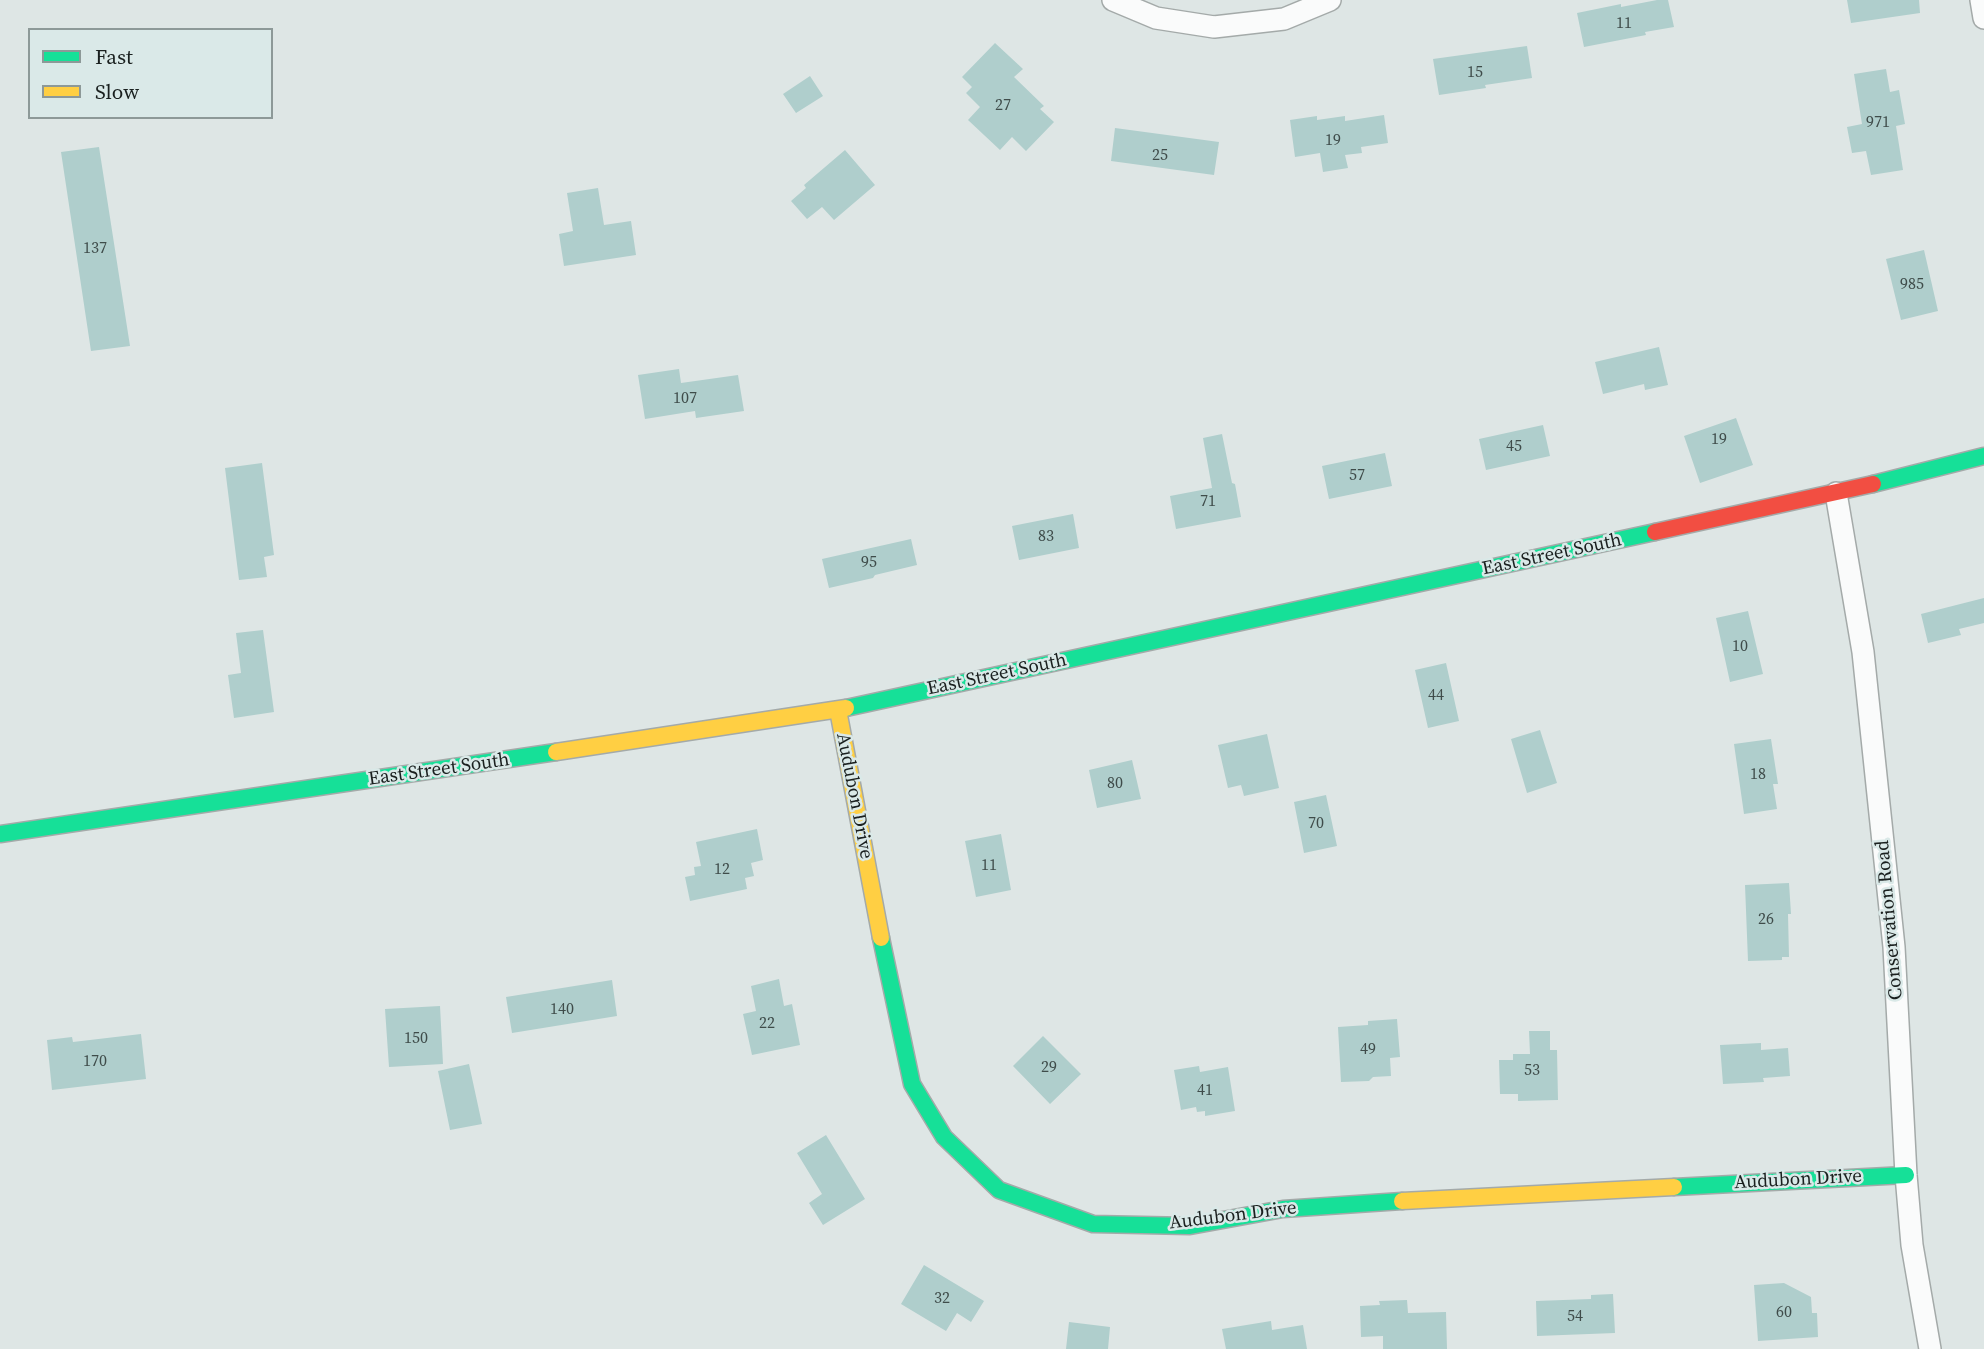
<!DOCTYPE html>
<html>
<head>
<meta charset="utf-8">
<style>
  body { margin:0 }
  #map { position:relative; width:1984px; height:1349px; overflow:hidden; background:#dee6e5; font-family:"Source Serif 4",serif }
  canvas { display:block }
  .legend { position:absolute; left:28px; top:28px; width:245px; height:91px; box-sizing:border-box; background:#dae9e8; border:2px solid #8d9998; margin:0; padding:9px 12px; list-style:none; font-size:21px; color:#1a201f }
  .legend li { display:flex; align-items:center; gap:14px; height:35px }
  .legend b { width:35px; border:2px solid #8d9998 }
</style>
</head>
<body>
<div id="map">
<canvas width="1984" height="1349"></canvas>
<ul class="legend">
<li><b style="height:9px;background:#16e098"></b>Fast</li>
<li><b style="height:9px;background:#ffcf43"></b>Slow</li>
</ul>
</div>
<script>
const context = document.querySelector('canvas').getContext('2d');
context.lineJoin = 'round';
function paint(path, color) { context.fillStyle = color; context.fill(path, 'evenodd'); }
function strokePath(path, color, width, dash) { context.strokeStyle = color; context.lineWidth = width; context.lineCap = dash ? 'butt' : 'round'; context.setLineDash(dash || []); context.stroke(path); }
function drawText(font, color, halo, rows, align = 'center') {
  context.font = font + ' "Source Serif 4",serif'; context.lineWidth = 5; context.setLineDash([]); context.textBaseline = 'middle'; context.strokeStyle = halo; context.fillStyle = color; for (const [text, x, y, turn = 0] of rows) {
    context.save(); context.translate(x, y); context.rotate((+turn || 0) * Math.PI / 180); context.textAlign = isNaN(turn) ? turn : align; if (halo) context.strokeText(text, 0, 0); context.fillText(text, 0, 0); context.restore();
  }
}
paint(new Path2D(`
  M1657,0H1668L1674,27L1645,32L1646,35L1584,47L1577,13L1621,4V7Z
  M1847,0H1919L1920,13L1851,23Z
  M995,43L1023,69L1014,77L1044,106L1040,109L1054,122L1026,151L1012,137L1000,150L968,120L980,107L966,93L972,87L962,77Z
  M1527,46L1532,78L1485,85L1486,88L1439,95L1433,59Z
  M1886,69L1890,92L1899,90L1905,124L1896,126L1903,170L1871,175L1866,151L1852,153L1847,127L1862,124L1854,74Z
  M810,76L823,96L796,113L783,94Z
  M1384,115L1388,143L1361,147L1362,153L1345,155L1348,168L1323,172L1320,153L1295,157L1290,120L1317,116V120L1345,116V121Z
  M1115,128L1219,142L1214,175L1111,161Z
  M99,147L130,346L91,351L61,152Z
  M845,150L875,185L834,220L822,207L807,219L791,201L806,188L804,185Z
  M598,188L604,225L631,221L636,255L564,266L559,234L573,231L567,193Z
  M1924,250L1938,311L1901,320L1886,259Z
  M1659,347L1668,385L1645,390L1644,384L1603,394L1595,362Z
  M679,369L681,383L738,375L744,411L696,418L695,411L645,419L638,375Z
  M1736,418L1753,465L1700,483L1684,436Z
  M1543,425L1550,456L1486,470L1479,439Z
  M1222,434L1232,483L1235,484L1241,517L1176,529L1170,496L1212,488L1203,438Z
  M1385,453L1392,486L1329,499L1322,466Z
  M262,463L274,555L264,557L267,577L239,580L225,468Z
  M1073,514L1079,548L1019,560L1012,526Z
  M911,539L917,565L875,575L873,578L829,588L822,559Z
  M1984,598V623L1959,629L1961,635L1928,643L1921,614Z
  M1748,611L1763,674L1730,682L1716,618Z
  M263,630L274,712L234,718L228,675L241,673L236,633Z
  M1446,663L1459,721L1428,728L1415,670Z
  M1540,730L1557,783L1527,793L1511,739Z
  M1267,734L1279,788L1244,796L1241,785L1228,788L1218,745Z
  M1771,739L1778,784H1773L1777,809L1744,814L1734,744Z
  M1132,760L1141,799L1097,808L1089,770Z
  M1326,795L1337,846L1304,853L1294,802Z
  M757,829L763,860L751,863L754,876L745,878L747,889L690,901L685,877L695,875L694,867L701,866L696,842Z
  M1001,834L1011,890L976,897L965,841Z
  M1789,883L1791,914H1788L1789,957H1782V960L1748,961L1745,885Z
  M779,979L784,1006L792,1004L800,1045L752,1055L743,1014L756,1011L751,986Z
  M612,980L617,1016L512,1033L506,997Z
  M440,1006L443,1064L389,1067L385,1009Z
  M1397,1019L1400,1057L1390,1058L1391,1076L1373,1077L1369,1081L1341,1082L1338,1027L1368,1025V1021Z
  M1529,1031H1550V1050H1557L1558,1100L1518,1101V1094H1500L1499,1060H1513V1054H1530Z
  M141,1034L146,1079L52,1090L47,1040L72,1037L73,1042Z
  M1043,1036L1081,1074L1050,1104L1013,1066Z
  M1761,1043V1050L1788,1048L1790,1076L1763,1078L1764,1082L1723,1084L1720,1045Z
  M469,1064L482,1124L450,1130L438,1071Z
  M1199,1066L1200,1072L1228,1067L1235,1111L1205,1116V1111L1197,1112L1196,1107L1181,1110L1174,1070Z
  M826,1135L865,1199L823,1225L809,1203L822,1194L797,1153Z
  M924,1265L984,1301L971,1322L957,1313L946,1331L901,1304Z
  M1784,1283L1811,1297L1812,1313H1817L1818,1337L1758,1341L1754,1285Z
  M1613,1294L1615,1333L1537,1336L1536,1301L1591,1299V1295Z
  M1407,1300L1408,1313L1446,1312L1447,1349H1383V1336L1361,1337L1360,1306L1380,1305L1379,1301Z
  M1271,1321L1272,1330L1303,1325L1307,1349H1226L1222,1329Z
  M1069,1322L1110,1327L1108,1349H1066Z`), '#afcecc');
const street = new Path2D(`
  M1113,0L1156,18L1214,27L1284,19L1330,0
  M1981,0L1984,18
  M1836,493L1863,652L1894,947L1906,1175L1912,1245L1930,1349`);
const fast = new Path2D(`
  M1873,484L1984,456
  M846,708L1655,532
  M0,834L556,752
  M881,938L912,1084L944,1137L999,1190L1093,1224L1190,1226L1283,1209L1402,1201
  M1674,1187L1906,1175`);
const slow = new Path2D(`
  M838,710L881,938
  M556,752L846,708
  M1402,1201L1674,1187`);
const jam = new Path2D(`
  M1655,532L1873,484`);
strokePath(street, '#a4aaa9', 24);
strokePath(fast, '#a4aaa9', 19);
strokePath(slow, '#a4aaa9', 19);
strokePath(jam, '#a4aaa9', 19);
strokePath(street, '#fafbfb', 21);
strokePath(fast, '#16e098', 16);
strokePath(slow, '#ffcf43', 16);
strokePath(jam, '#f24e42', 16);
drawText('16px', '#3f4c4a', null, [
  ["11",1624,24],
  ["15",1475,73],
  ["27",1003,106],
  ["971",1878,123],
  ["19",1333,141],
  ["25",1160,156],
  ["137",95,249],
  ["985",1912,285],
  ["107",685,399],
  ["19",1719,440],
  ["45",1514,447],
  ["57",1357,476],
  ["71",1208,502],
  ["83",1046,537],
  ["95",869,563],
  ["10",1740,647],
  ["44",1436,696],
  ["18",1758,775],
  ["80",1115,784],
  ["70",1316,824],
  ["11",989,866],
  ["12",722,870],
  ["26",1766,920],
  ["140",562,1010],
  ["22",767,1024],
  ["150",416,1039],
  ["49",1368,1050],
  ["170",95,1062],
  ["29",1049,1068],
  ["53",1532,1071],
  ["41",1205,1091],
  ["32",942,1299],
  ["60",1784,1313],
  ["54",1575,1317]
]);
drawText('19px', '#1a201f', '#dae9e8', [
  ["East Street South",1552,555,-12],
  ["East Street South",997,675,-12],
  ["East Street South",439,770,-8],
  ["Audubon Drive",854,796,79],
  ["Conservation Road",1890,920,-95],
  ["Audubon Drive",1798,1180,-3],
  ["Audubon Drive",1233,1216,-7]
]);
</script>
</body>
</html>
